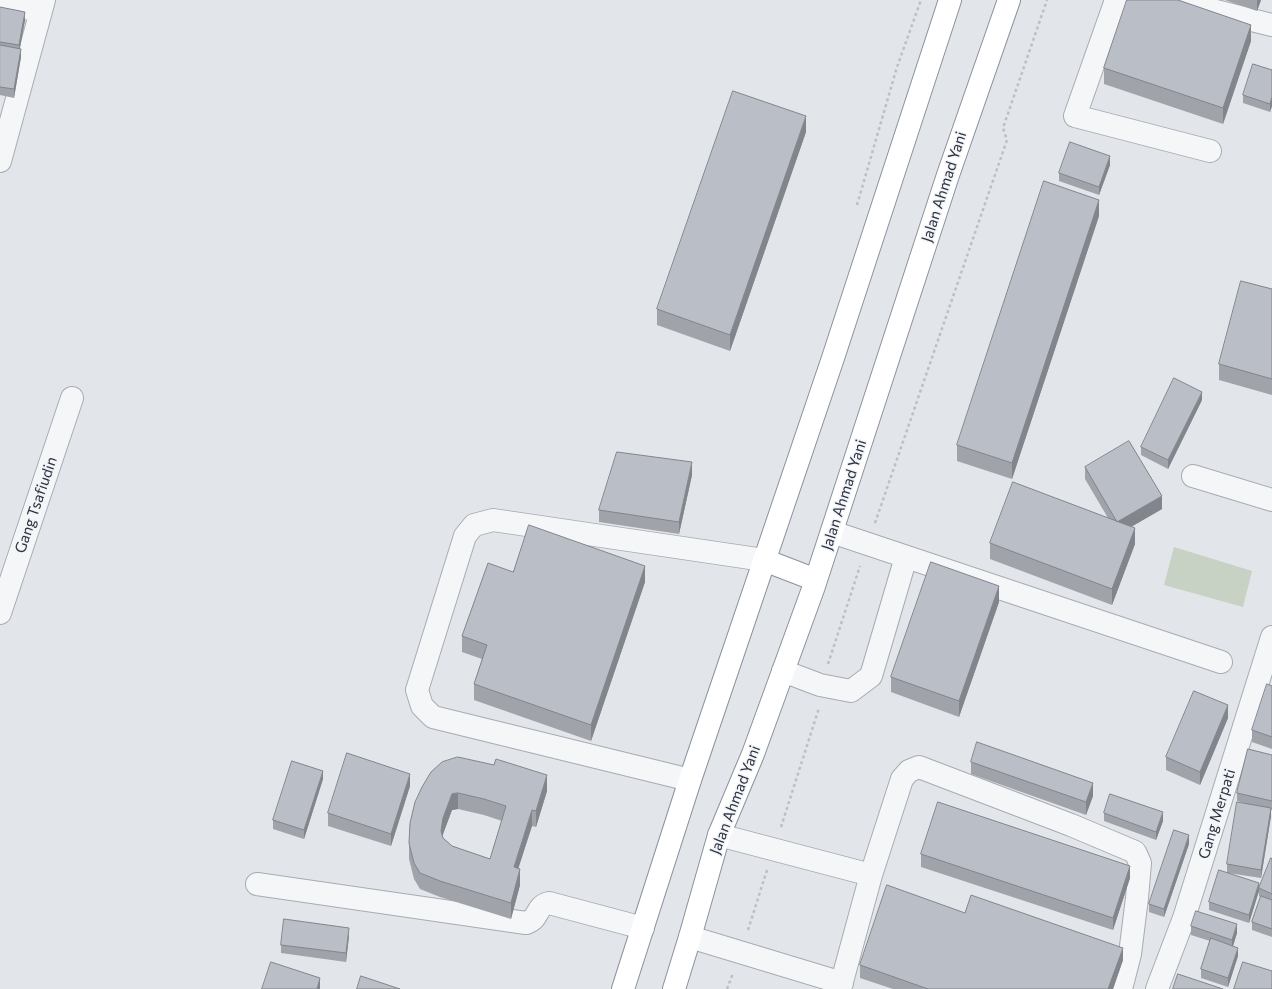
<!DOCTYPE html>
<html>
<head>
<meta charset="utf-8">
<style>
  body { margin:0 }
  canvas { display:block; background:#e2e5e9 }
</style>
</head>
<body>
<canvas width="1272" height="989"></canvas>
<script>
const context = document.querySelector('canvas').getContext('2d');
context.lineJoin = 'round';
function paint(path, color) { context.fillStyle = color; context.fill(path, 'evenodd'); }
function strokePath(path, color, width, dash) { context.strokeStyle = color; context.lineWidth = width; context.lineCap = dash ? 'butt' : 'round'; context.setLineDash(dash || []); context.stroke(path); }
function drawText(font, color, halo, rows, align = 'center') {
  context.font = font + ' Commissioner,sans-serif'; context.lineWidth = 3; context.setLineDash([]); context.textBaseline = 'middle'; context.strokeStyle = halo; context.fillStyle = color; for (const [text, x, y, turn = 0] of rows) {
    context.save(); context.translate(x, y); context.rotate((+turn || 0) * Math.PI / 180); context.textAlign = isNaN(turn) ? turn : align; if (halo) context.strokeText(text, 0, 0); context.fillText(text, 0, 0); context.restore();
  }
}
paint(new Path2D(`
  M1174,547L1252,571L1243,607L1164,585Z`), '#c7d2c4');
const minor = new Path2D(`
  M1116,0L1075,116L1210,151
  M1172,0L1272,25
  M0,4L41,11L44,0
  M0,161L41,11
  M1193,476L1272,500
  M832,532L1221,662
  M0,613L72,398
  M783,671L820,685L851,691L871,676L906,557
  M690,780L433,717L422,706L417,690L465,536L474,525L493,520L764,560
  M719,835L871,875
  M257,884L526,923C541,918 534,907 549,903L643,928
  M690,937L842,983
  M840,989L871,875L902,779L909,771L919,767L1071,825L1135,852L1140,863L1137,898L1130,954L1121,989
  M1157,989L1184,918L1272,637`);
const highway = new Path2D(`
  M764,560L816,580
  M623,989L690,780L833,358L950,0
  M674,989L690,937L719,835L753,754L813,589L948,175L1009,0`);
strokePath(minor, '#a7acb3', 24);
strokePath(highway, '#8b929f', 24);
strokePath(new Path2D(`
  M857,205L897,67L921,0
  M875,523L1007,140L1003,128L1047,0
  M828,664L860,566
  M781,827L819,708
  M748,930L767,870
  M727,989L733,973`), '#bcbfc4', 2.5, [3, 3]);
strokePath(minor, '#f4f6f8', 22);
strokePath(highway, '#fff', 22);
paint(new Path2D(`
  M1225,0H1261L1257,11Z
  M0,7L25,20L20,48L21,57L14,98L0,95Z
  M1251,41L1223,124L1104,84V68Z
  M1272,70V106L1270,112L1243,103V95Z
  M806,132L730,351L657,325V309Z
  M1110,165L1099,195L1059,181V173Z
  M1099,216L1012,479L957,461V445Z
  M1272,289V395L1219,380V364Z
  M1202,400L1168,469L1141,455V447Z
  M1085,467L1162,509L1131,527L1135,544L1112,605L990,559V543L1108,518L1085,479Z
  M692,475L679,534L599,522V510Z
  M513,572L645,582L591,741L474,700V684L482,659L462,652V636Z
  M999,602L959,717L891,692V677Z
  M1272,678V749L1252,742V730L1272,686Z
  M1228,718L1200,785L1166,770V757Z
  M1272,755V810H1271V816L1261,878L1228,873L1259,888L1272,859V937L1252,930V922L1261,897L1259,896V891L1249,923L1209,910V902L1227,872V864L1247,804L1237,801V793Z
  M971,762L1093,796L1086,815L971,774Z
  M323,779L304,839L273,829V820Z
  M410,786L391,846L328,826V813Z
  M422,787L547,791L536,827L532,826L518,868L520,885L511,919L440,897L420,889L414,879L409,859V843ZM458,809L484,815L502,821L490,859L452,846L443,838V834L452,810Z
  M1104,813L1163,821L1156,840L1104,821Z
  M1189,844L1164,917L1149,912V904Z
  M921,854L1130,878L1113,930L921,867Z
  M965,913L1123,960L1113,989H893L860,978V965Z
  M1191,926L1237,933L1233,946L1238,956L1228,987L1201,978V969L1210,941L1191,935Z
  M349,936L346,962L281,953V945Z`), '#a0a3aa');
paint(new Path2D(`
  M1257,0H1261L1257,11Z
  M25,12V20L19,53V45Z
  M1251,25V41L1223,124V108Z
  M21,49V57L14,98V89Z
  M1272,97V106L1270,112V104Z
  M806,116V132L730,351V335Z
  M1110,156V165L1099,195V187Z
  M1099,200V216L1012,479V463Z
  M1202,392V400L1168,469V460Z
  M692,462V475L679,534V522Z
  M1162,496V509L1117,535V522Z
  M1135,528V544L1112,605V589Z
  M645,566V582L591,741V725Z
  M999,586V602L959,717V701Z
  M1228,705V718L1200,785V772Z
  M323,771V779L304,839V830Z
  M410,774V786L391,846V834Z
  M547,775V791L536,827V811Z
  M1093,783V796L1086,815V802Z
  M458,793V809L452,810L443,834L441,847V831L443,818L452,794Z
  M1271,808V816L1261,878V870Z
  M532,810V826L514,882V867Z
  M1163,812V821L1156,840V832Z
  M1189,835V844L1164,917V909Z
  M1130,866V878L1113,930V918Z
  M520,869V885L511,919V903Z
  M1259,883V891L1249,923V915Z
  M1237,924V933L1232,949V940Z
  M349,928V936L346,962V953Z
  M1123,948V960L1113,989H1108Z
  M1238,948V956L1228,987V978Z
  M320,978V989H317Z`), '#82858b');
const building = new Path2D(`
  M1127,0H1178L1251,25L1223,108L1104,68Z
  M0,7L25,12L19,45L0,42Z
  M0,45L21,49L14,89L0,87Z
  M1253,64L1272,70V97L1270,104L1243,95Z
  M733,91L806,116L730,335L657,309Z
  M1070,142L1110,156L1099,187L1059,173Z
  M1044,181L1099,200L1012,463L957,445Z
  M1241,281L1272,289V379L1219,364Z
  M1174,378L1202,392L1168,460L1141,447Z
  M1129,441L1162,496L1117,522L1085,467Z
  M617,452L692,462L679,522L599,510Z
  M1013,482L1135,528L1112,589L990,543Z
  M529,525L645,566L591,725L474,684L487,645L462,636L488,563L513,572Z
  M931,562L999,586L959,701L891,677Z
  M1267,684L1272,686V737L1252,730Z
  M1194,691L1228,705L1200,772L1166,757Z
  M977,742L1093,783L1086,802L971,762Z
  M1248,749L1272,755V801L1237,793Z
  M347,753L410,774L391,834L328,813Z
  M458,757L494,765L496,759L547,775L536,811L532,810L514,867L520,869L511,903L440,881L420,873L414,863L409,843L410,823L415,802L422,787L431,772L442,762ZM458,793L484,799L506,806L490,859L452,846L443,838L441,831L443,818L452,794Z
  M292,761L323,771L304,830L273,820Z
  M1110,794L1163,812L1156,832L1104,813Z
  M938,802L1130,866L1113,918L921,854Z
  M1237,802L1271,808L1261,870L1227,864Z
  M1174,830L1189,835L1164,909L1149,904Z
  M1271,858L1272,859V894L1259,888Z
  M1219,870L1259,883L1249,915L1209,902Z
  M887,885L965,913L971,895L1123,948L1108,989H928L860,965Z
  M1261,896L1272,900V929L1252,922Z
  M1196,911L1237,924L1232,940L1191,926Z
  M284,919L349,928L346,953L281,945Z
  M1211,938L1238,948L1228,978L1201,969Z
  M271,962L320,978L317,989H262Z
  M1243,962L1272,971V989H1234Z
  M1178,974L1223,989H1173Z
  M361,976L400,989H357Z`);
paint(building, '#babec6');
strokePath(building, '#82858b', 1);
drawText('15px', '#2b3340', '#f2f4f7', [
  ["Jalan Ahmad Yani",944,187,-72],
  ["Jalan Ahmad Yani",844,495,-72],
  ["Gang Tsafiudin",36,505,-71],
  ["Jalan Ahmad Yani",735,800,-69],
  ["Gang Merpati",1217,814,-73]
]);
</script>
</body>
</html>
